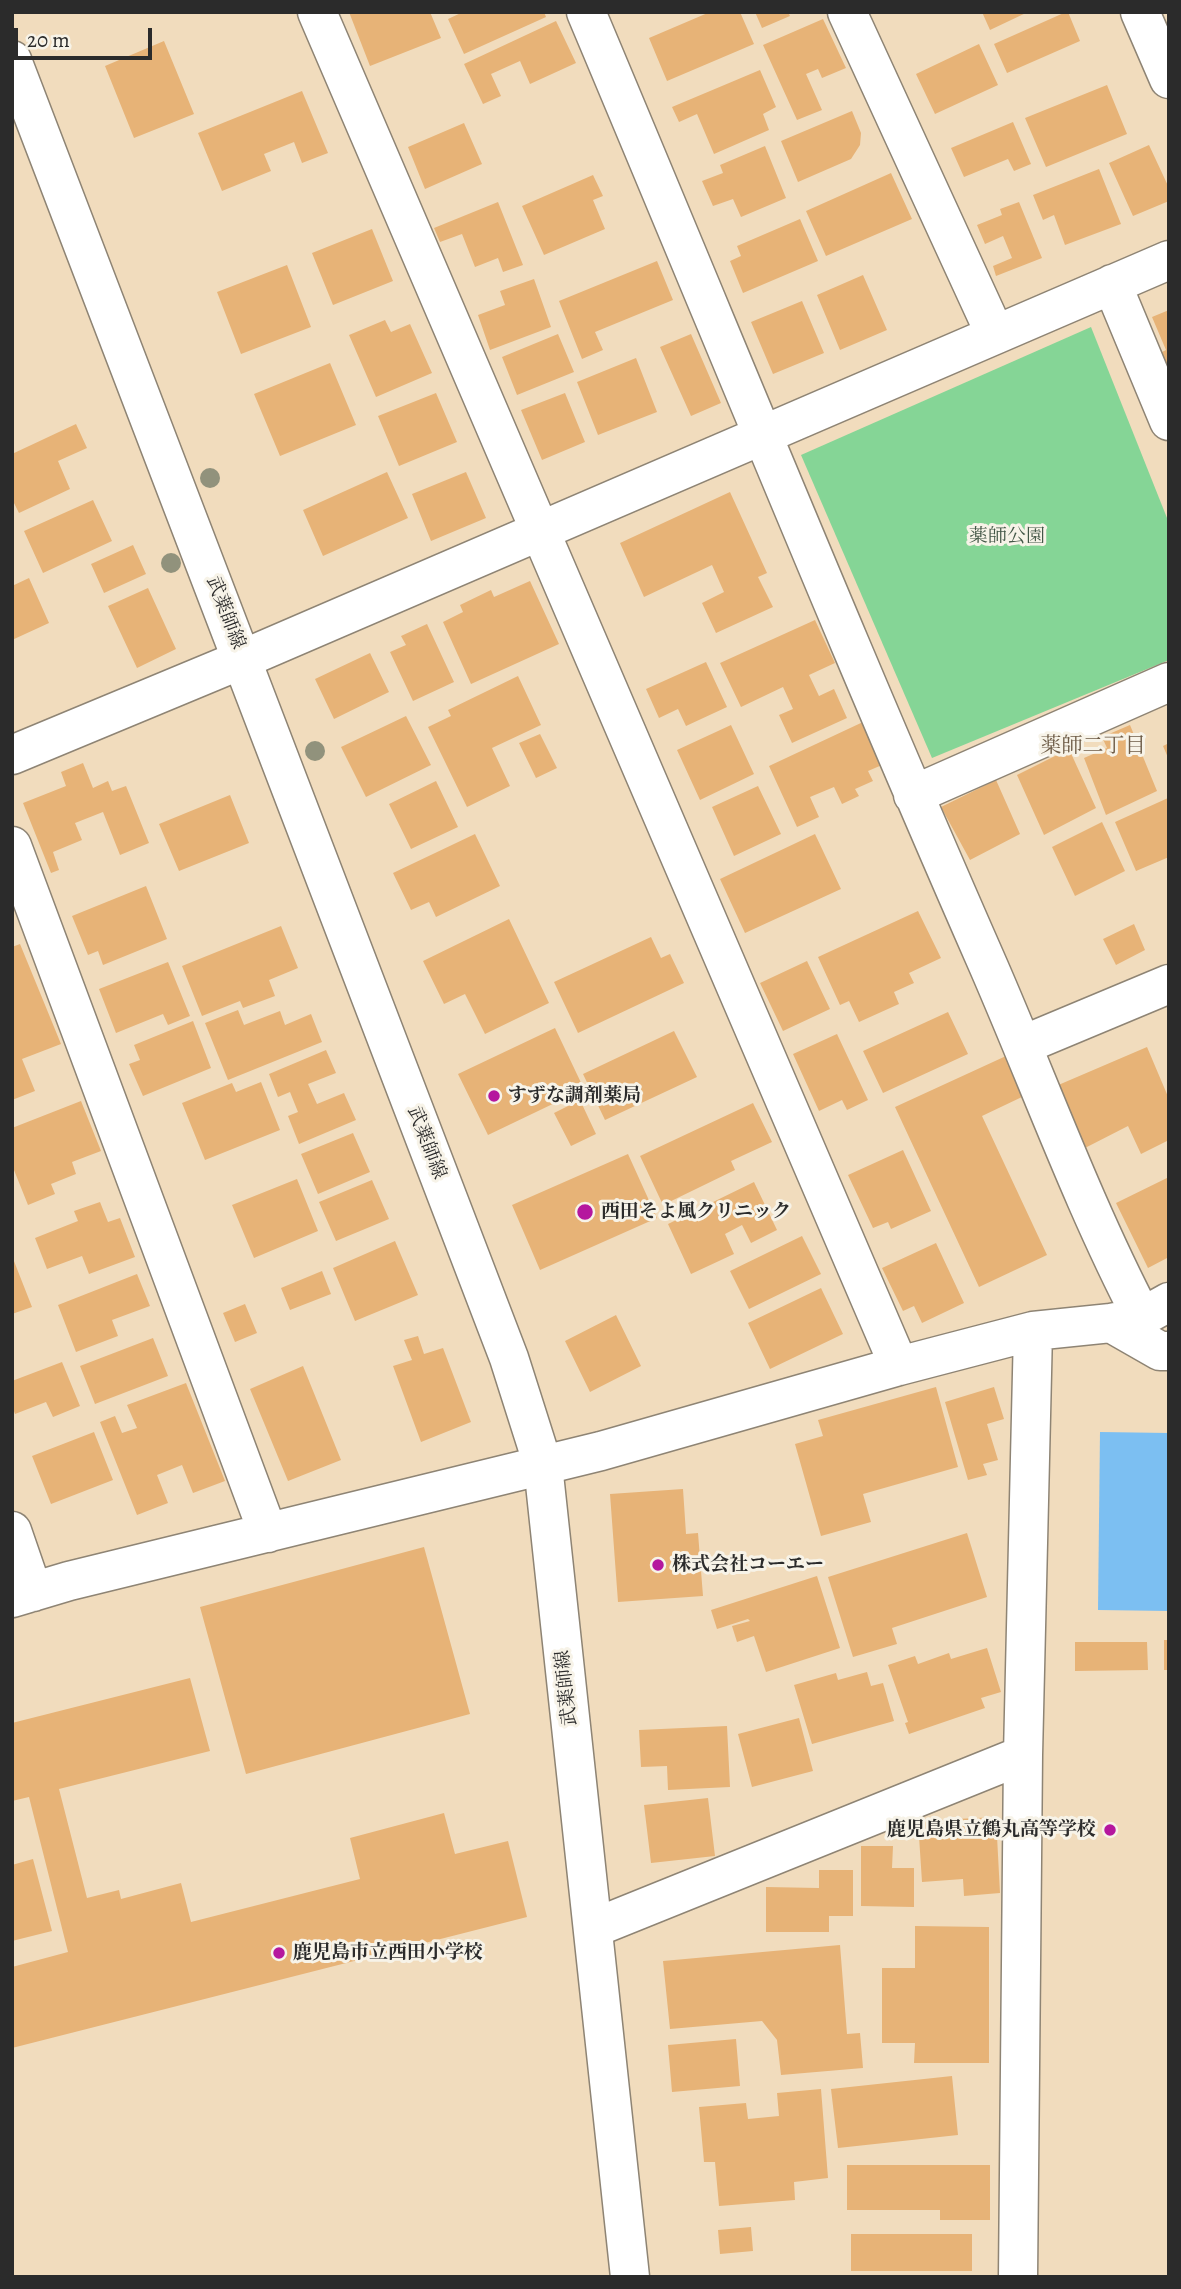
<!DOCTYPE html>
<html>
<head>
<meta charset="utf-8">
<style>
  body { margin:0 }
  #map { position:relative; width:1181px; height:2289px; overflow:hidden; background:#f1dcbd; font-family:Alegreya,serif }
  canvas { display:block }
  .frame { position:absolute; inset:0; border:14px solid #2b2b2b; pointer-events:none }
  .scale { position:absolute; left:14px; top:28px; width:138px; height:32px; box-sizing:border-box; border:4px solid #2b2b2b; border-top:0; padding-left:9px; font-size:21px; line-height:24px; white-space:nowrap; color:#2b2b2b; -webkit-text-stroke:5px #f7f3e8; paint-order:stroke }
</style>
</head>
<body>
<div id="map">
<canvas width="1181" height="2289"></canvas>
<div class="frame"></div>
<div class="scale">20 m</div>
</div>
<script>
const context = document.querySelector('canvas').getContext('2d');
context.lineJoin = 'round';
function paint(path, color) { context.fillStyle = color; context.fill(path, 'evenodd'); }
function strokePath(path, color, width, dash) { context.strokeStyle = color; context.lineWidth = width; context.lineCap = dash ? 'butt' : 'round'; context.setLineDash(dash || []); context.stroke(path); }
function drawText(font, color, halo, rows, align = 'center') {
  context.font = font + ' Alegreya,"Noto Serif JP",serif'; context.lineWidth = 6; context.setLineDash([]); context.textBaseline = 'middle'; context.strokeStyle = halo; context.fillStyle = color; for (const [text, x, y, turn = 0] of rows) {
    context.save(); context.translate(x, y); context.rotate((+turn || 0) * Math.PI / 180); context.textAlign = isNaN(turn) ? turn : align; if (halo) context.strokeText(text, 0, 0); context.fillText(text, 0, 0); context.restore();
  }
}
paint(new Path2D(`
  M1091,327L1169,523V660L932,758L801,455Z`), '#85d596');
paint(new Path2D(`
  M1100,1432L1169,1433V1611L1098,1610Z`), '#7cbff2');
paint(new Path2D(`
  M349,12H430L441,38L370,66Z
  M463,12H544L546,17L464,54L448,19Z
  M710,12H740L754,44L667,81L649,38Z
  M755,12H788L790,16L762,28Z
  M982,12H1028L990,30Z
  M1066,12H1068L1080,41L1007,73L994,44Z
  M823,19L846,68L822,78L818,69L806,74L822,110L797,120L763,45Z
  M556,21L576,63L530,84L520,61L491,74L501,96L483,104L464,64Z
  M164,41L194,114L134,138L105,66Z
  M979,44L998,85L935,114L916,74Z
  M760,70L776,107L763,114L769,130L714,154L697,114L679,122L672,107Z
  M1107,85L1127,134L1046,167L1025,118Z
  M302,91L328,153L302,163L294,142L264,154L271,171L222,191L198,133Z
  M852,111L861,133L860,145L851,159L798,182L781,141Z
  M1013,122L1031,164L1014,171L1008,159L964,177L951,148Z
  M464,123L482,164L425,189L408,147Z
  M1149,145L1169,188V201L1133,216L1109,163Z
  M765,146L786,198L741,217L733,199L713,206L702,181L723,173L720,165Z
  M1099,169L1121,224L1065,245L1054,215L1043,220L1033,195Z
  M891,173L912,219L826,256L806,211Z
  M593,175L603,196L593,200L605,229L544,255L522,206Z
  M498,202L523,265L503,272L498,258L475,267L462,234L440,242L434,228Z
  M1019,202L1042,258L996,276L993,266L1012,258L1003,236L985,244L977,225L1002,215L1000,209Z
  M800,219L818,261L743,293L730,261L741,256L737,246Z
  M372,229L393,281L333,305L312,253Z
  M657,261L673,300L595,332L603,350L582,359L559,301Z
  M287,265L311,327L241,354L217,292Z
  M863,275L887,330L840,350L817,295Z
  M534,279L551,327L490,350L478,315L505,305L500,291Z
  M802,301L824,353L773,374L751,322Z
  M1169,310V374L1160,353L1166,350L1152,317Z
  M385,320L391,332L410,324L432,373L376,397L349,335Z
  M558,334L574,372L517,395L502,357Z
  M691,334L721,403L691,416L660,347Z
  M636,358L657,412L598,435L577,382Z
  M330,363L356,425L280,456L254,394Z
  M436,393L457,442L399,466L378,416Z
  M565,393L585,442L542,460L521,410Z
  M76,424L87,448L58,461L70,489L19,513L12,499V454Z
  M387,472L408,518L323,556L303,510Z
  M466,472L486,518L431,541L412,494Z
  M730,492L767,573L758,577L773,607L716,633L702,603L724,592L712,565L644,597L620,543Z
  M93,500L112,541L43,573L24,531Z
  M133,545L146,574L104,593L91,564Z
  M29,578L49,623L12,640V586Z
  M530,581L559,644L471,684L443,622L463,612L460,605L491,590L494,597Z
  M148,588L176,649L137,668L108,606Z
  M815,620L835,663L809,675L819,696L834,689L847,718L792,743L779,715L793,709L783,687L741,707L720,663Z
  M427,624L454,682L413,701L390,652L406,645L401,636Z
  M370,653L389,692L334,719L315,679Z
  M706,662L727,707L686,726L678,709L659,718L646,689Z
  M518,676L541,725L492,748L510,786L467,807L428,727L451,716L448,710Z
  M406,716L431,765L366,797L341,747Z
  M863,722L882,765L868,771L873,781L855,789L859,796L842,804L834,787L810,797L819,817L797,827L769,766Z
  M731,725L754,774L700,800L677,750Z
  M1130,725L1157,791L1106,815L1084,758L1107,748L1102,737Z
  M540,734L557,768L536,778L519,743Z
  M1169,743V760L1163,746Z
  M1069,749L1096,808L1044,835L1017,775Z
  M83,763L93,788L108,781L112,791L126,786L149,843L120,855L103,812L75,823L82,840L53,852L59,870L51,873L23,803L66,786L61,772Z
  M996,780L1020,834L970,860L941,807Z
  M436,781L458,827L411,849L389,804Z
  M758,786L781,834L734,856L712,807Z
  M230,795L249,843L179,871L159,824Z
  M1168,798L1169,857L1136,871L1115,822Z
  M1102,822L1125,871L1075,896L1052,847Z
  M475,834L500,886L436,917L429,902L411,910L393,873Z
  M815,834L841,889L745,933L720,879Z
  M146,886L167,939L103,965L98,951L88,955L72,916Z
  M918,911L941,958L909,973L914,983L894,992L899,1004L859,1022L849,1001L840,1005L818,957Z
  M509,919L549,1003L485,1034L465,994L444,1004L423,961Z
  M1134,924L1145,950L1116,965L1103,939Z
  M281,926L298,968L269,980L275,996L243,1008L240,1001L202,1016L182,966Z
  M651,937L661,958L670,954L684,983L578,1033L554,982Z
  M20,944L61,1044L22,1059L35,1091L12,1100V947Z
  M807,961L830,1009L783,1031L760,983Z
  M168,962L190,1016L168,1025L163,1014L116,1033L99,989Z
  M238,1010L244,1025L280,1011L285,1025L311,1014L322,1042L228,1080L205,1023Z
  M948,1012L968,1054L883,1093L863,1051Z
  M193,1021L211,1068L143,1096L129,1064L140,1060L134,1045Z
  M555,1028L584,1089L488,1135L458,1074Z
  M674,1031L697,1077L605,1120L583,1074Z
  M837,1034L868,1100L847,1110L842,1100L819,1111L793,1054Z
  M1147,1047L1169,1099V1140L1141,1154L1128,1126L1083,1149L1056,1086Z
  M326,1050L336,1073L308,1084L317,1104L344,1093L356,1120L299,1144L288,1116L298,1112L290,1092L278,1097L269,1074Z
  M1006,1056L1024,1096L982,1116L1047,1255L979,1287L895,1107Z
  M261,1082L280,1130L205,1160L182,1103L232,1083L236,1092Z
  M580,1100L596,1134L571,1146L554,1113Z
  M81,1101L101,1151L72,1162L76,1174L51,1184L55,1194L28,1205L12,1165V1128Z
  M753,1103L772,1142L731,1161L735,1170L663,1205L640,1156Z
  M353,1133L370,1172L318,1194L301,1154Z
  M903,1150L931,1211L891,1229L888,1222L873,1228L848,1175Z
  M628,1154L657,1218L540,1270L512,1205Z
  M1169,1177V1257L1148,1268L1116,1203Z
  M297,1179L318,1231L254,1258L232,1205Z
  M372,1180L389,1219L336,1241L319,1202Z
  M754,1182L777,1230L751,1243L742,1225L725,1234L734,1254L691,1274L668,1224Z
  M100,1202L108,1222L120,1218L135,1257L89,1274L82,1256L47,1269L35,1238L78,1221L74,1211Z
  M802,1236L821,1274L749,1309L730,1271Z
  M395,1241L418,1295L355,1321L333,1268Z
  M936,1243L964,1303L922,1323L914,1306L903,1311L882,1268Z
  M12,1256L32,1307L12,1314Z
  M322,1271L331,1294L290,1310L281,1288Z
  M137,1274L150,1306L112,1320L118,1336L76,1352L58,1305Z
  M821,1288L843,1334L770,1369L748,1323Z
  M245,1304L257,1333L235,1342L223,1313Z
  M616,1315L641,1366L590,1392L565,1341Z
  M418,1336L424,1354L443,1348L471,1422L421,1442L393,1366L412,1360L404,1340Z
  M153,1338L168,1376L95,1404L80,1366Z
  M62,1362L80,1406L53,1417L46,1402L15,1414L12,1406V1381Z
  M303,1366L341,1460L288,1481L250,1389Z
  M186,1383L225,1481L193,1493L182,1465L157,1475L168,1503L137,1515L100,1422L115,1416L122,1433L137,1428L127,1405Z
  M936,1387L958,1467L863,1494L871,1522L821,1536L795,1444L823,1436L818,1420Z
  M994,1387L1004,1419L987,1424L998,1460L983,1464L987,1475L968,1480L945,1402Z
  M94,1432L113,1480L51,1504L32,1456Z
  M683,1489L686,1534L698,1533L703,1596L618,1602L610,1494Z
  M967,1533L987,1597L892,1628L897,1644L853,1657L828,1577Z
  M424,1547L470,1714L246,1774L200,1607Z
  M817,1576L840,1648L766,1672L754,1636L737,1642L732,1626L750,1621L748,1619L717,1629L711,1610Z
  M1164,1640H1169V1670H1164Z
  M1075,1642H1147L1148,1670L1075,1671Z
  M987,1648L1001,1692L981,1698L985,1708L909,1734L905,1723L908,1722L888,1665L915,1656L918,1664L949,1653L951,1659Z
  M867,1672L871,1686L883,1683L894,1721L812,1744L794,1685L836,1673L838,1680Z
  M190,1678L210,1751L59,1789L87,1898L119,1890L121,1899L181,1883L191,1922L360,1879L350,1838L444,1813L455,1854L508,1841L527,1917L12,2048V1967L68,1952L29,1797L12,1801V1723Z
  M799,1718L813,1771L752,1787L738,1734Z
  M727,1726L730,1787L668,1790L667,1766L641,1767L639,1730Z
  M708,1798L715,1856L651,1863L644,1805Z
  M996,1817L1000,1893L964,1896L963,1879L922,1882L918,1821Z
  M861,1846H893L892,1868H914V1907L861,1906Z
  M33,1859L52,1931L12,1941V1865Z
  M819,1870H853V1916H829V1932H766V1887L819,1888Z
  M915,1926L989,1927V2063H914L915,2043H882V1968H915Z
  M840,1945L847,2034L860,2033L863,2068L781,2075L777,2040L762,2021L670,2029L663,1961Z
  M736,2039L740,2086L672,2092L668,2045Z
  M952,2076L958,2135L838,2148L831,2089Z
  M821,2089L828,2178L794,2182L795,2200L719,2206L715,2162H704L699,2107L746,2103L748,2119L779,2116L777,2093Z
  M847,2165H990V2220H940V2210H847Z
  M751,2227L753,2251L720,2254L718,2230Z
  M851,2234H972V2271H851Z`), '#e7b377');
const minor = new Path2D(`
  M317,12L899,1366
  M586,12C720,330 849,649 988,965C1039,1082 1083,1204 1142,1317
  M847,12L995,334
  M1140,12L1169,79
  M1112,284L1169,421
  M12,755L243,659L1169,260
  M913,795L1169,682
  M12,846L268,1533
  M1023,1045L1169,984
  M1111,1323L1160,1351H1169
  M12,1531L33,1592
  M12,1598L69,1581L601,1451L899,1366L1033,1331L1111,1323L1142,1317L1169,1302
  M594,1928L1023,1755
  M1018,2277L1023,1755L1033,1331`);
const tertiary = new Path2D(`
  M12,60L509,1358L543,1465L630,2277`);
strokePath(minor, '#8e8474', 41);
strokePath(tertiary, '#8e8474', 41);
strokePath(minor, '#fff', 38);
strokePath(tertiary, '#fff', 38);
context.fillStyle = '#91927c';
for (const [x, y] of [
  [210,478],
  [171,563],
  [315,751]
]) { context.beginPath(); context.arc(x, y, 10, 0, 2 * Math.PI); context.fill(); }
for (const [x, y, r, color] of [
  [494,1096,7,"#b5179e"],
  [585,1212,9,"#b5179e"],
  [658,1565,7,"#b5179e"],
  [1110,1830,7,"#b5179e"],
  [279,1953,7,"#b5179e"]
]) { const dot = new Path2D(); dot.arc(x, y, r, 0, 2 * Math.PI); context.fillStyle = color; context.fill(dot); strokePath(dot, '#f7f3e8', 2.5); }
drawText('19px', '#425646', '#f7f3e8', [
  ["薬師公園",1007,537]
]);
drawText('19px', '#2b2b2b', '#f7f3e8', [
  ["武薬師線",225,613,69],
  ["武薬師線",426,1143,69],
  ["武薬師線",567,1688,-96]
]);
drawText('bold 19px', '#2b2b2b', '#f7f3e8', [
  ["すずな調剤薬局",508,1096],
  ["西田そよ風クリニック",601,1212],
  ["株式会社コーエー",672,1565],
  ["鹿児島県立鶴丸高等学校",1096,1830,"right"],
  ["鹿児島市立西田小学校",293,1953]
], 'left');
drawText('21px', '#6d5b46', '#f7f3e8', [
  ["薬師二丁目",1093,747]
]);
</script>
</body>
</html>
